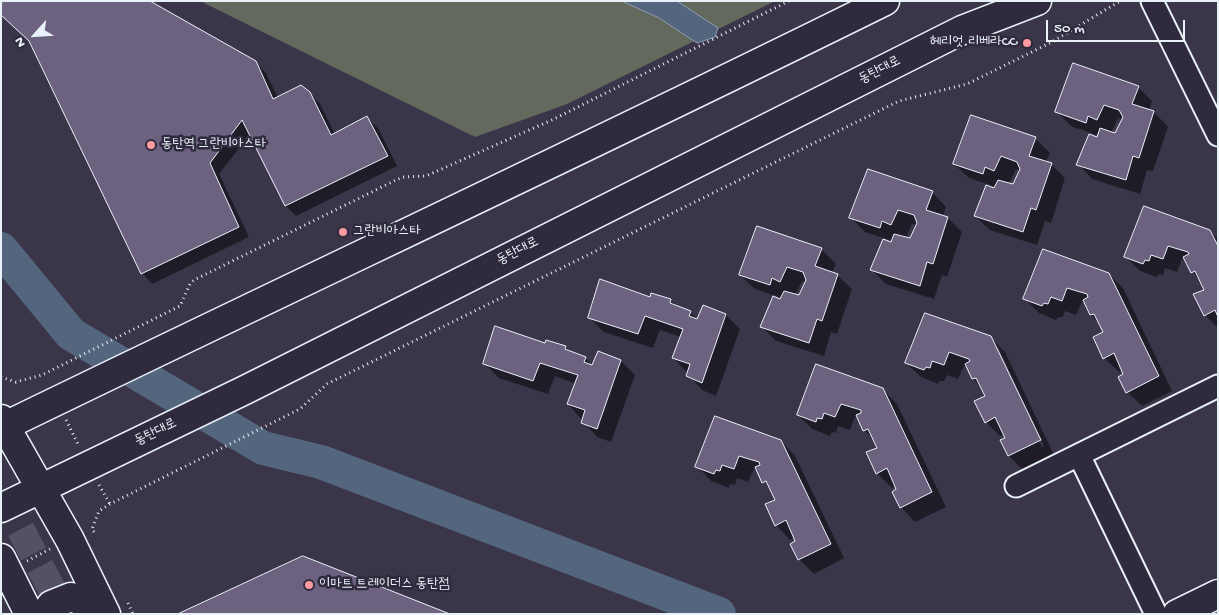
<!DOCTYPE html>
<html>
<head>
<meta charset="utf-8">
<style>
  body { margin:0 }
  #map { position:relative; width:1219px; height:615px; overflow:hidden; background:#3b354a; font-family:"Gochi Hand",sans-serif }
  canvas { display:block }
  .frame { position:absolute; inset:0; border:2px solid #e8f1f8; pointer-events:none }
  .north { position:absolute; left:10px; top:10px; width:50px; height:50px; -webkit-text-stroke:4px #2f2a3d; paint-order:stroke; rotate:244deg; font-size:14px; font-weight:700; line-height:20px; text-align:center; color:#e8f1f8 }
  .north::after { content:''; display:block; margin:auto; width:18px; height:22px; background:#e8f1f8; clip-path:polygon(50% 0,100% 100%,50% 72%,0 100%) }
  .scale { position:absolute; left:1046px; top:20px; width:139px; height:22px; box-sizing:border-box; border:2px solid #e8f1f8; border-top:0; padding-left:6px; font-size:15px; line-height:18px; white-space:nowrap; color:#e8f1f8; -webkit-text-stroke:4px #2f2a3d; paint-order:stroke }
</style>
</head>
<body>
<div id="map">
<canvas width="1219" height="615"></canvas>
<div class="frame"></div>
<div class="north">N</div>
<div class="scale">50 m</div>
</div>
<script>
const context = document.querySelector('canvas').getContext('2d');
context.lineJoin = 'round';
function paint(path, color) { context.fillStyle = color; context.fill(path, 'evenodd'); }
function strokePath(path, color, width, dash) { context.strokeStyle = color; context.lineWidth = width; context.lineCap = dash ? 'butt' : 'round'; context.setLineDash(dash || []); context.stroke(path); }
function drawText(font, color, halo, rows, align = 'center') {
  context.font = font + ' "Gochi Hand","Poor Story",sans-serif'; context.lineWidth = 5; context.setLineDash([]); context.textBaseline = 'middle'; context.strokeStyle = halo; context.fillStyle = color; for (const [text, x, y, turn = 0] of rows) {
    context.save(); context.translate(x, y); context.rotate((+turn || 0) * Math.PI / 180); context.textAlign = isNaN(turn) ? turn : align; if (halo) context.strokeText(text, 0, 0); context.fillText(text, 0, 0); context.restore();
  }
}
paint(new Path2D(`
  M200,1H775L567,104L475,137Z`), '#63695c');
const water = new Path2D(`
  M622,1H677L718,28L715,37L697,43L659,18Z`);
paint(water, '#53667e');
strokePath(water, '#8f9eaf', 1);
paint(new Path2D(`
  M255,62L266,73L278,98L309,93L320,104L335,134L367,118L378,128L397,166L296,216L286,206L250,134L219,174L249,237L152,284L142,273Z
  M1138,87L1152,101L1149,111L1154,112L1168,127L1153,171L1147,170L1140,194L1092,179L1078,164L1099,136L1071,126L1057,112ZM1118,118L1123,120L1116,134L1111,133Z
  M1035,138L1050,153L1046,162L1051,164L1065,178L1051,223L1045,221L1037,245L990,230L975,216L996,187L969,178L954,164ZM1016,169L1021,171L1013,186L1009,184Z
  M932,192L946,207L943,216L948,218L962,232L947,277L942,275L934,299L886,284L872,270L893,241L865,232L851,218ZM912,224L917,225L910,240L906,238Z
  M758,228L822,250L836,264L832,273L837,275L852,289L837,334L831,332L824,356L776,341L762,327L782,298L755,289L740,275ZM802,281L807,282L800,297L795,295Z
  M1209,231L1218,239V328L1205,315V290L1186,260L1182,259L1177,272L1165,268L1163,275L1159,274L1157,277L1140,271L1125,256Z
  M1109,274L1123,288L1172,391L1142,406L1127,392L1123,370L1119,372L1104,358L1105,333L1101,325L1091,315L1086,303L1082,302L1076,315L1065,311L1063,317H1058L1056,320L1039,313L1025,299Z
  M652,295L671,301L677,306L690,312L698,320L726,315L740,329L716,396L702,390L673,357L681,337L660,330L653,348L604,332L589,317L650,298Z
  M991,338L1005,352L1054,455L1023,470L1009,456L1002,441L1006,438L1004,434L1000,436L986,422L987,397L983,389L973,379L967,367L964,366L958,379L947,375L944,381H940L938,384L921,377L906,363ZM995,347H998L1044,446L1042,447Z
  M547,341L566,347L572,353L585,358L593,366L599,353L621,361L635,375L611,442L597,437L568,404L576,384L555,376L548,394L499,378L485,364L546,344Z
  M882,389L897,404L946,507L915,522L901,507L896,485L892,488L877,473L868,453L878,448L874,440L864,430L859,418L855,417L850,430L838,426L836,433L832,432L830,436L812,429L798,415Z
  M781,441L795,456L844,558L814,574L799,559L795,537L790,540L776,525L777,500L758,470L754,469L748,482L737,478L735,485L730,484L729,488L711,481L697,466Z`), '#0007');
strokePath(new Path2D(`
  M1,249L71,334L263,448L321,462L719,614`), '#53667e', 34);
const building = new Path2D(`
  M1,1H150L256,61L273,99L301,85L310,92L331,135L367,116L388,156L285,206L242,120L210,163L239,227L141,274L29,41L1,15Z
  M1073,63L1139,86L1132,104L1154,111L1139,158L1133,156L1126,180L1076,165L1089,134L1097,137L1100,128L1115,133L1123,117L1119,110L1104,105L1097,120L1088,116L1086,123L1055,112Z
  M971,115L1036,137L1029,156L1052,163L1036,210L1031,208L1023,232L974,216L986,185L994,188L998,180L1013,184L1020,169L1017,162L1001,156L994,171L985,167L983,174L953,164Z
  M868,169L933,191L926,210L948,217L933,264L927,262L920,286L870,270L883,239L891,242L894,234L910,238L917,223L914,215L898,210L891,225L882,221L880,228L849,218Z
  M1144,206L1210,230L1218,246V317L1215,310L1204,316L1193,294L1204,290L1195,271L1191,273L1183,257L1189,254L1188,252L1168,246L1163,259L1151,255L1149,261L1145,260L1143,264L1124,257Z
  M757,226L822,248L815,266L838,274L822,321L817,319L809,343L760,327L773,296L780,299L784,291L799,295L806,280L803,272L787,267L780,282L772,278L770,285L739,275Z
  M1043,249L1109,273L1159,376L1126,393L1118,377L1123,374L1114,353L1103,359L1093,337L1103,332L1094,314L1090,315L1083,300L1088,297L1087,294L1067,288L1062,301L1051,297L1048,304L1044,303L1042,306L1023,299Z
  M600,279L650,297L651,293L671,299L670,303L691,311L689,316L697,319L703,305L726,314L702,383L686,376L690,364L672,358L683,329L645,316L638,334L588,318Z
  M925,313L991,336L1041,440L1008,456L1000,440L1005,438L995,417L985,423L974,401L985,396L976,378L972,379L965,364L970,361L969,359L949,352L944,365L932,361L930,368L926,367L924,370L905,363Z
  M495,326L545,343L546,340L566,346L565,349L586,357L584,362L592,365L598,351L621,360L597,429L581,423L585,410L567,404L578,375L540,363L533,381L483,364Z
  M816,364L883,388L932,492L900,508L892,492L896,489L887,468L876,474L866,452L877,448L868,429L863,431L856,415L861,413V410L841,404L835,417L824,413L822,419L817,418L816,422L797,415Z
  M715,416L781,440L831,544L798,560L790,544L795,541L786,520L775,526L765,504L775,500L766,481L762,483L755,467L760,465L759,462L739,456L734,469L722,465L720,471L716,470L714,474L695,467Z
  M303,556L450,614H178Z`);
paint(building, '#6c6280');
strokePath(building, '#e8f1f8', 1);
strokePath(new Path2D(`
  M1,492L65,614`), '#555164', 28, [28, 14]);
const minor = new Path2D(`
  M1152,1L1218,135
  M1079,455L1156,614
  M1016,486L1218,386`);
const tertiary = new Path2D(`
  M1,419L70,540L106,614
  M1,558L29,614
  M45,614L51,605L71,597L104,610
  M1177,614L1218,594`);
const secondary = new Path2D(`
  M1,428C295,285 592,146 885,1
  M1,508L245,390L962,30L1037,1`);
strokePath(minor, '#e8f1f8', 25);
strokePath(tertiary, '#e8f1f8', 31);
strokePath(secondary, '#e8f1f8', 31);
strokePath(new Path2D(`
  M1,377L16,382L42,375L180,306L190,284L194,280L396,180L403,177L426,176L554,119L789,1
  M66,420L79,446
  M99,485L110,504
  M94,532L92,529L99,511L110,504L300,409L327,384L899,101L967,84L1052,42L1120,1
  M27,561L50,549
  M128,603L133,614`), '#e8f1f8', 3, [1, 4]);
strokePath(minor, '#2f2a3d', 21);
strokePath(tertiary, '#2f2a3d', 28);
strokePath(secondary, '#2f2a3d', 28);
for (const [x, y, r, color] of [
  [1027,43,5,"#ff9aa2"],
  [151,145,5,"#ff9aa2"],
  [343,232,5,"#ff9aa2"],
  [309,585,5,"#ff9aa2"]
]) { const dot = new Path2D(); dot.arc(x, y, r, 0, 2 * Math.PI); context.fillStyle = color; context.fill(dot); strokePath(dot, '#2f2a3d', 2); }
drawText('14px', '#e8f1f8', '#2f2a3d', [
  ["헤리엇.리베라CC",1017,43,"right"],
  ["동탄역 그란비아스타",161,145],
  ["그란비아스타",353,232],
  ["이마트 트레이더스 동탄점",319,585]
], 'left');
drawText('14px', '#e8f1f8', '#2f2a3d', [
  ["동탄대로",880,71,-27],
  ["동탄대로",518,252,-27],
  ["동탄대로",156,433,-26]
]);
</script>
</body>
</html>
